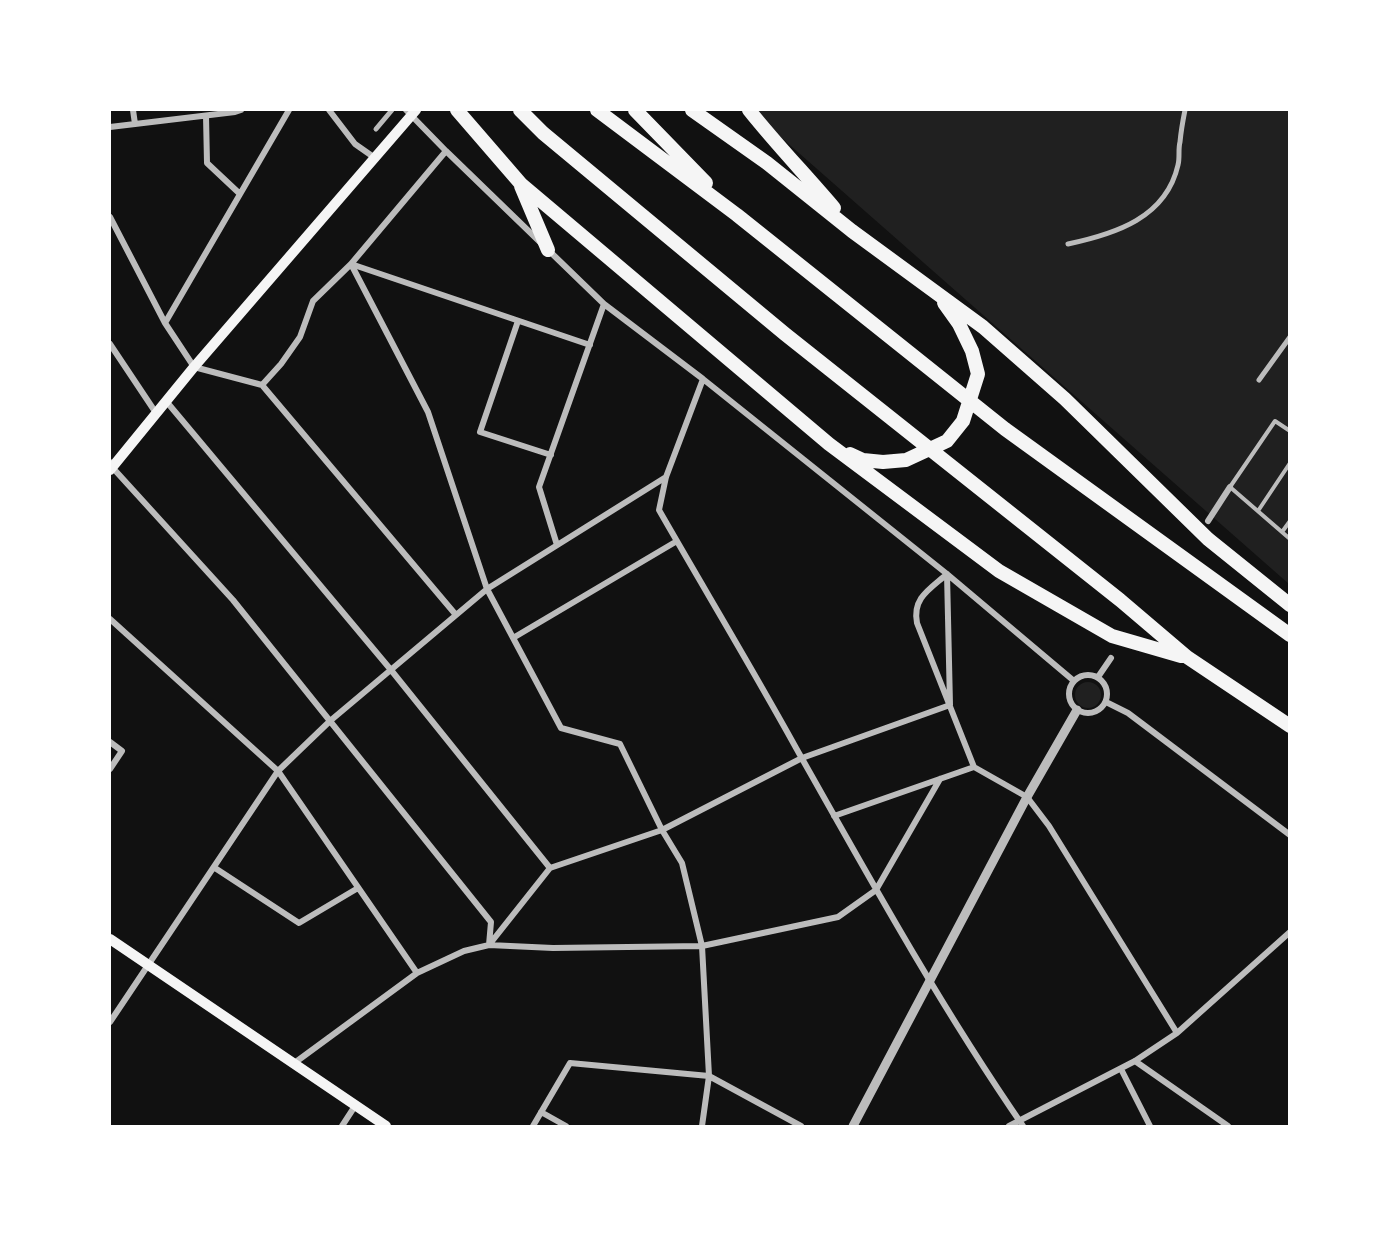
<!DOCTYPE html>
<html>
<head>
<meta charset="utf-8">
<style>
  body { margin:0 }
  #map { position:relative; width:1399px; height:1236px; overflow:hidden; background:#111; font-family:"Sofia Sans Condensed",sans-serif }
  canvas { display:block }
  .frame { position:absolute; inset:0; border:111px solid #fff; pointer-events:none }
</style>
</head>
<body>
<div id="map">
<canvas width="1399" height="1236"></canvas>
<div class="frame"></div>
</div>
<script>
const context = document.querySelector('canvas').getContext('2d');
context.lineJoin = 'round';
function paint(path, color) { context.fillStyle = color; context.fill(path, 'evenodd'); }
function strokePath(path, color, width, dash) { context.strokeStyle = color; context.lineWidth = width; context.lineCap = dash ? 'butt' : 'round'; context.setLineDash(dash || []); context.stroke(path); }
paint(new Path2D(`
  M750,110H1289V584Z
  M1075 695a13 13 0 1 1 26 0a13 13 0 1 1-26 0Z`), '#202020');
strokePath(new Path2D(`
  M1290,431L1275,421L1230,487L1290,539
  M1258,511L1290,463
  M1282,532L1290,521`), '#bcbcbc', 4);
strokePath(new Path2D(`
  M376,129L392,110
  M1068,244C1115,234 1166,218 1178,165C1180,158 1178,149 1180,142C1181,131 1183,120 1185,110
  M1259,380L1290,337`), '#bcbcbc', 5);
strokePath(new Path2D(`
  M133,110L135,124
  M329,110L355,144L375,158
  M406,110L446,151L604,304L703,379L947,574L1074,681
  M206,116L207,163L240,194
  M110,127L235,112L241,110
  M110,217L165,323L194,367L262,385L281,364L300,337L313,301L351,264L446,151
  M351,264L428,412L487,589L561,728L620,744L662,830L682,863L702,946L709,1076L702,1126
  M351,264L590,345
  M518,321L480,432L551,455
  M165,323L289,110
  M110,344L156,413
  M703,379L666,477L659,510C706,592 755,673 800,755C871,881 941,1007 1023,1126
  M262,385L456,615
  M166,401L391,670L550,868
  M110,462L112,467L233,600L491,922L489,945
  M1208,521L1230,487
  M557,545L539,487L604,304
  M947,574C930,589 912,598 917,623L974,767L1027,797L1049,826L1177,1033
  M110,619L278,771L417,973
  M513,638L677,541
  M1069 694a19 19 0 1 1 38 0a19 19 0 1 1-38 0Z
  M1098,677L1111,658
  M1106,702L1128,713L1290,835
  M110,742L122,751L110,769
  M834,816L974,767
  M215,868L299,923L358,888
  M489,945L550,868L662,830L802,758L950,705L947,574
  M110,1022L278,771L330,721L487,589L666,477
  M1135,1061L1228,1126
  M293,1064L417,973L464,951L489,945L553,948L702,946L838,917L876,890L940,779
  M1121,1069L1150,1126
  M541,1112L566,1126
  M342,1126L355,1106
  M533,1126L570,1063L709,1076L801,1126
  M1009,1126L1135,1061L1177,1033L1290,932`), '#bcbcbc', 6);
strokePath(new Path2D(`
  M853,1126L1027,797L1077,710`), '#bcbcbc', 9);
strokePath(new Path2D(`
  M110,470L194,367L416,110
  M110,939L386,1126`), '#f5f5f5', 10);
strokePath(new Path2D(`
  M457,110L521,184L829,444L999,571L1112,636L1181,656
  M520,110L543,133L785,334L1120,600L1187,657L1290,726
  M597,110L737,215L1005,429L1290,635
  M635,110L706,183
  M692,110L767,163L852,231L983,327L1065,399L1208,539L1290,605
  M749,110C776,144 806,175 834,208
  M521,186L548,250
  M850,454L863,460L883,462L906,460L947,441L963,421L978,374L972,351L959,324L944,303`), '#f5f5f5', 14);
</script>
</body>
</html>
